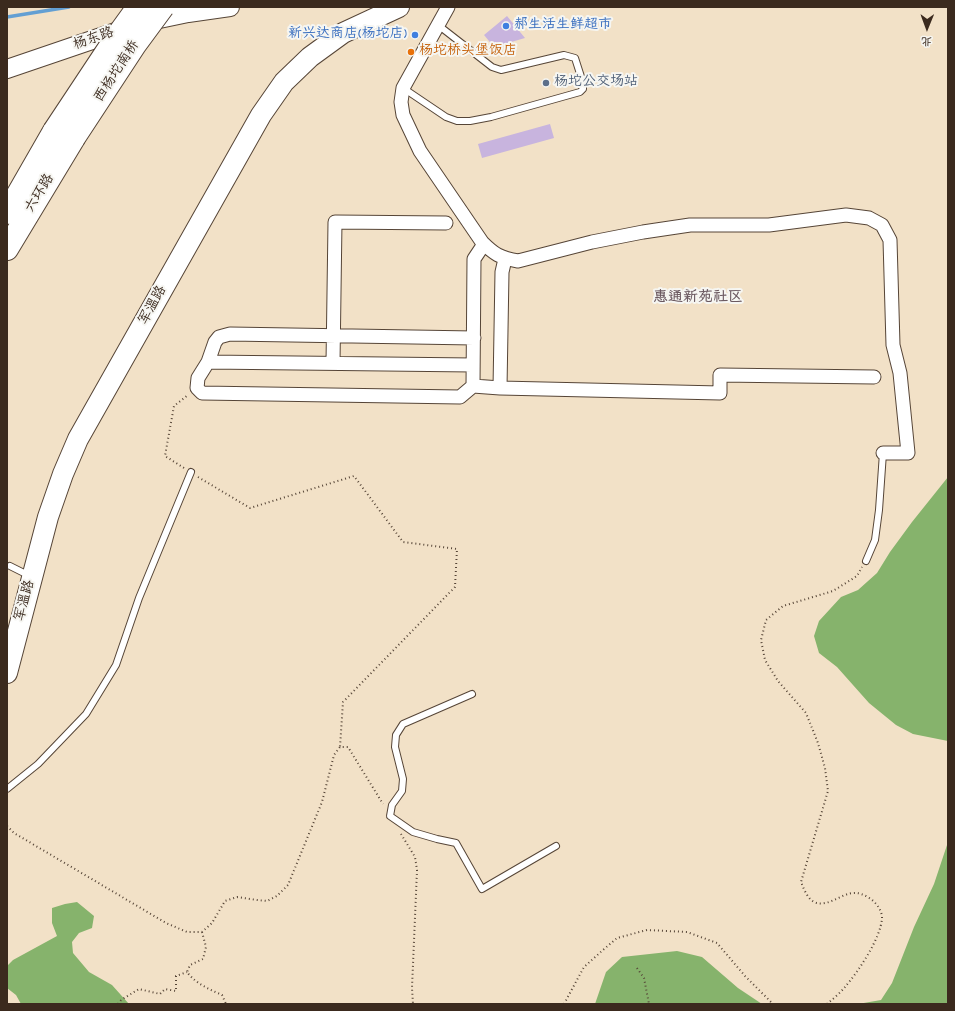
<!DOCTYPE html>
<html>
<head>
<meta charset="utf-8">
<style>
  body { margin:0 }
  #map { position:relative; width:955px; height:1011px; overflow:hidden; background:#f2e1c7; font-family:Dekko,"LXGW WenKai TC",sans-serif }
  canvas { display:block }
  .frame { position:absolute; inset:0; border:8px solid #3b2a1e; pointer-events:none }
  .north { position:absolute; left:907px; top:8px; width:40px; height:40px; -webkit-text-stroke:3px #f6f6f2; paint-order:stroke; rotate:181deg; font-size:11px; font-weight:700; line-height:16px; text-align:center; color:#3b2a1e }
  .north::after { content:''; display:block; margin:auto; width:14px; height:18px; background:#3b2a1e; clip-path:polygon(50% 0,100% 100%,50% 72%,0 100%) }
</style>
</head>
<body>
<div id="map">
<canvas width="955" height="1011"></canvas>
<div class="frame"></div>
<div class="north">北</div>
</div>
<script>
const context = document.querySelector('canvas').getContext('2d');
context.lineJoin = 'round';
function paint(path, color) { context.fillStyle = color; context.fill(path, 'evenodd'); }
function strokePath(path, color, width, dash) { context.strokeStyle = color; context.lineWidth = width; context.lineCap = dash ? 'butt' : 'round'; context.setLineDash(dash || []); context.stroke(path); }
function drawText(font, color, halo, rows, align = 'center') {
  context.font = font + ' Dekko,"LXGW WenKai TC",sans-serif'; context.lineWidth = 4; context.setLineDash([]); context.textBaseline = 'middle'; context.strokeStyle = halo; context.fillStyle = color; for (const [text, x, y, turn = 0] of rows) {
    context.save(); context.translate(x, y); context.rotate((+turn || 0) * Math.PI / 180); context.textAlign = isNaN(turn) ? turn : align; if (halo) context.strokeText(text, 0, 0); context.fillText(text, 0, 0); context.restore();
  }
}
paint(new Path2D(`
  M948,477V741L913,734L896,725L869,703L837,667L819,653L814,636L819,621L841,597L858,590L877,573L890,552L912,522Z
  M948,842V1004H858L881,1000L892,983L914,927L934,884Z
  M77,902L94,916L92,928L79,933L72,942L73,953L89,972L112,985L129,1004H21L16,995L7,988V966L13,960L57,936L52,923V908L65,904Z
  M677,951L702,957L738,988L762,1004H595L606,972L622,957Z`), '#86b36c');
strokePath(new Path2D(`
  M7,17L69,7`), '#639fd3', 3.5);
paint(new Path2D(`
  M507,16L525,38L494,47L484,35Z
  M550,124L554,138L482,158L478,144Z`), '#c8b4de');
const lane = new Path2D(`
  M403,88L446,117L457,121H470L491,117L580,92L583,89V83L575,58L564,55L501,70L492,67L438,25
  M866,561L875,540L879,510L883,453
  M10,566L30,576
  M472,694L403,724L396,735L395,747L403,779L402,791L392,805L390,816L413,832L437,839L456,843L482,889L556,846
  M7,789L38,764L86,714L116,665L139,598L191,472`);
const street = new Path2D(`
  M448,7L403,88L401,102L403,115L420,151L482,242C494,254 500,258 518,261L592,242L643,232L690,225H769L846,215L869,218L882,225L890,240L893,345L900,373L908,453H883
  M208,362L215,342L219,337L230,334L474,338
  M333,363L335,222L446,223
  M473,365L208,362L198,378L197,388L202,393L460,397L473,386L500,388L720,393V375L874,377
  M473,386L474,259L484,244
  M500,388L502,272L505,259`);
const secondary = new Path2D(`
  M7,69L145,22L188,13L230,7`);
const primary = new Path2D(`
  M7,673L48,517L63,474L78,439L261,115L284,82L310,57L343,33L399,7`);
const highway = new Path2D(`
  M7,213L54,131
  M7,249L74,138`);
strokePath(lane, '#564537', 8);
strokePath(street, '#564537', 15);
strokePath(secondary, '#564537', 20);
strokePath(primary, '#564537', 22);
strokePath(highway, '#564537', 24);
strokePath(new Path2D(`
  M184,468L165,456L174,406L188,395
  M198,477L250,508L354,476L403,542L457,549L455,587L343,702L340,747
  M7,826L14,833L166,923L187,932H202L212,923L225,901L237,897L257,900L267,901L277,896L288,885L322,802L334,755L340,747H348L383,804
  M401,834L415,857L417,870L412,988L413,1004
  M202,932L206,947L203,959L190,965L187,972C196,984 209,989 222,995L226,1004
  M637,968L644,978L649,1004
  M118,1004L121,1000L139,989L160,994L165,989L176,991V976L187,972
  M564,1004L584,967L603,950L617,938L647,930L687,932L717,943L745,976L773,1004
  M827,1004C833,999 840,993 845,987C858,972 881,938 882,918C882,907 871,897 861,894C845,888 830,909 814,902C807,898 804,889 801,882L828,791L825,768L818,743L806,713L778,681L765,660L761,640L766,620L783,606L833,591L857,576L862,567`), '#564537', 2, [1, 3]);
strokePath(lane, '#fff', 6);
strokePath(street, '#fff', 13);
strokePath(secondary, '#fff', 18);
strokePath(primary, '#fff', 20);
strokePath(highway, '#fff', 22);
const highwayBridge = new Path2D(`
  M54,131L117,36L138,7
  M74,138L135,45L163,7`);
strokePath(highwayBridge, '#564537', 24, []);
strokePath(highwayBridge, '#fff', 22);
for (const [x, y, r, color] of [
  [506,26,4,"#3f7fe0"],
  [415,35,4,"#3f7fe0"],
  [411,52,4,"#e8710a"],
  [546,83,4,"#5c6f8a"]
]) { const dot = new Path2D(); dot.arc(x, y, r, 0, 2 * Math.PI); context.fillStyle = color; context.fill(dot); strokePath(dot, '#f6f6f2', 1.5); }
drawText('14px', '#366cbe', '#f6f6f2', [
  ["郝生活生鲜超市",514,26],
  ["新兴达商店(杨坨店)",407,35,"right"]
], 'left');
drawText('14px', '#3b2a1e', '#f6f6f2', [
  ["杨东路",94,40,-19],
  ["西杨坨南桥",118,72,-57],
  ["六环路",41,194,-59],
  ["军温路",154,306,-61],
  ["军温路",26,601,-75]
]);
drawText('14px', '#c56008', '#f6f6f2', [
  ["杨坨桥头堡饭店",419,52]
], 'left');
drawText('14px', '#4e5e75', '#f6f6f2', [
  ["杨坨公交场站",554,83]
], 'left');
drawText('bold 15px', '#6c5a61', '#f6f6f2', [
  ["惠通新苑社区",698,299]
]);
</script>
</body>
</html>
